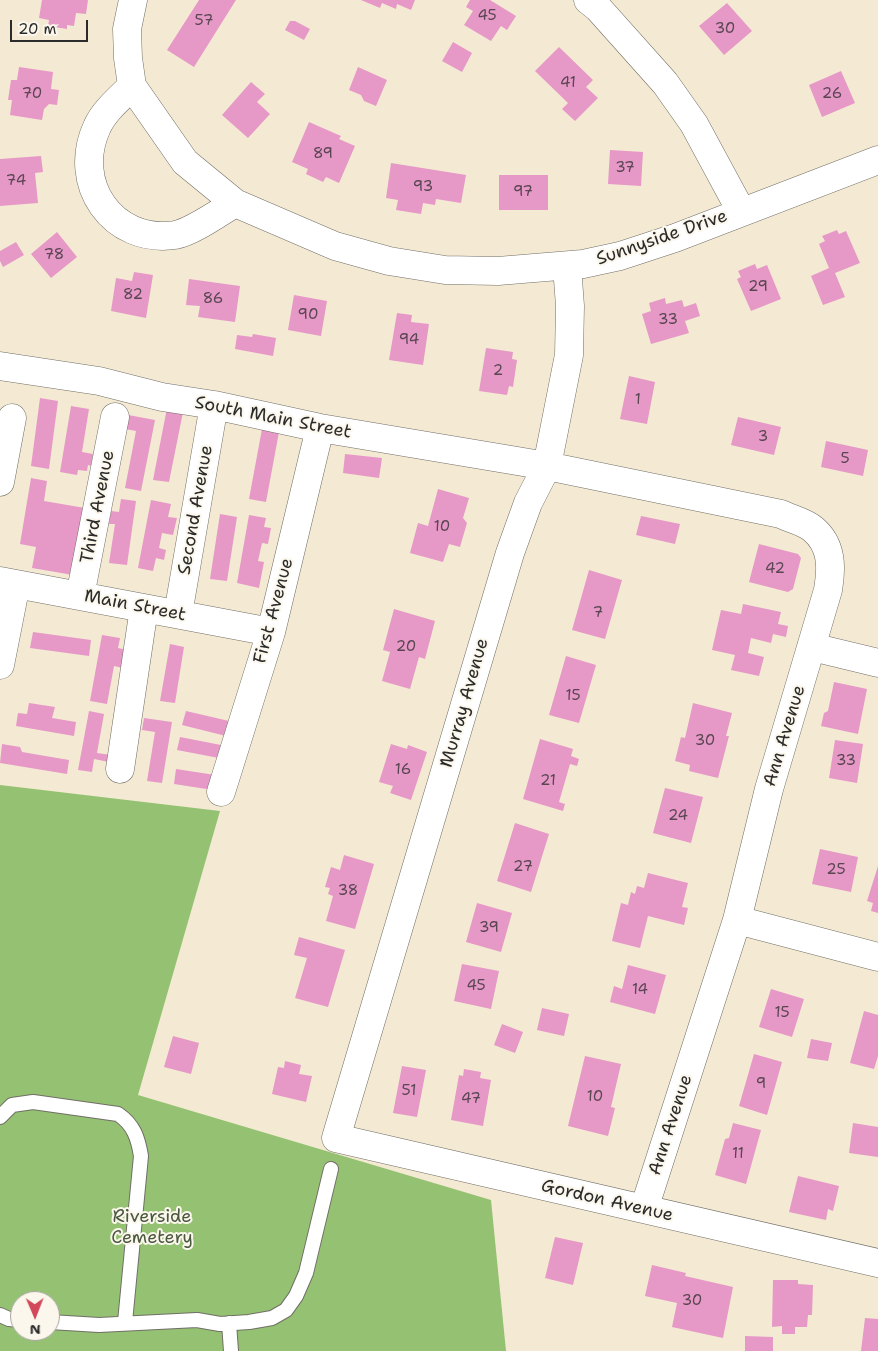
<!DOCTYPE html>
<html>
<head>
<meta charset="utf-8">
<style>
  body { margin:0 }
  #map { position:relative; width:878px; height:1351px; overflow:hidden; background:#f4ead3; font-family:"Shantell Sans",sans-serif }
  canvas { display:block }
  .north { position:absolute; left:10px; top:1291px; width:50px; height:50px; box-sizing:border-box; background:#fbf7ec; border:1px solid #a8a59f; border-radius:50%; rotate:179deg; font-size:14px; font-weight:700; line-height:20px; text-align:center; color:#2b2b2b }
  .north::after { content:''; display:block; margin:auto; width:18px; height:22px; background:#d1495b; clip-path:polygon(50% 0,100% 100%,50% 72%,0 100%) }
  .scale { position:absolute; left:10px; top:20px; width:78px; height:22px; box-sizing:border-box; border:2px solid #2b2b2b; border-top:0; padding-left:6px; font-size:15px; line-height:18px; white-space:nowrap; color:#2b2b2b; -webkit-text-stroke:4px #fbf7ec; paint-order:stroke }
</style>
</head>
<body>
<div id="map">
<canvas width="878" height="1351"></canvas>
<div class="north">N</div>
<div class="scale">20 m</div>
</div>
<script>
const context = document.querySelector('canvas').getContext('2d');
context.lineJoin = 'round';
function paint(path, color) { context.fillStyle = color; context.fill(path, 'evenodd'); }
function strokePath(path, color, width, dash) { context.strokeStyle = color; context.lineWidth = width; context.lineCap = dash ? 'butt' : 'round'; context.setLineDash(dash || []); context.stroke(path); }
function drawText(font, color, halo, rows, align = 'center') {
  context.font = font + ' "Shantell Sans",sans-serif'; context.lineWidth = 4; context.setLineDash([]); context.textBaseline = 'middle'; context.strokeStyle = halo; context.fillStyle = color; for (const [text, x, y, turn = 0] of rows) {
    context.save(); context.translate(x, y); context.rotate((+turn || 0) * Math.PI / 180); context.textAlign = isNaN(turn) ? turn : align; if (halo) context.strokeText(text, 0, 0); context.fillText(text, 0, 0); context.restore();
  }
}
paint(new Path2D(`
  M0,785L220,811L138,1095L491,1200L506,1351H0ZM20,1301H50V1331H20Z`), '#94c272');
paint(new Path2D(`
  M42,0H88L86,14L76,13L74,26L67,25V29L48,26L49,20L39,18Z
  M199,0H236L194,67L167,50Z
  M361,0H415L411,10L397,4L396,9L382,3L380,8Z
  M470,0H490L516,16L507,30L501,26L491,41L464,25L473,11L466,7Z
  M727,3L752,31L724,55L699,26Z
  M290,21H295L310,29L304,40L285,30Z
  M453,42L472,53L462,72L442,61Z
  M559,47L593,80L586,87L598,98L575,121L562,109L568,103L535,71Z
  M19,67L53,72L51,89L59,90L57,105L49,104L44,109L42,120L10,115L12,100H8L11,80H17Z
  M358,67L387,80L376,106L364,101L361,95L349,90Z
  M841,71L855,103L822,117L809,85Z
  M251,82L265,94L257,102L270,114L248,138L222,115Z
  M309,122L341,136L339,139L355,146L339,183L326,177L323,182L306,174L308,169L292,162Z
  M610,150L643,152L641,186L608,184Z
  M41,156L43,172L35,173L38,203L0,206V159Z
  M391,163L466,175L461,203L436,199L435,205L423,203L421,214L396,210L398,200L386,198Z
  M499,175H548V210H499Z
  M837,230L839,234L846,231L860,263L835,273L845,297L823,305L811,276L829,268L819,244L825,241L822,236Z
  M57,232L77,257L51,278L31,254Z
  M16,242L24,255L3,267L0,261V251Z
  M755,264L757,269L767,265L781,299L751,311L737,279L741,277L738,271Z
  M134,272L153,275L146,318L111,311L116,278L132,281Z
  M189,279L240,286L235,322L198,317L200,306L186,305Z
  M294,295L327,301L321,336L288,330Z
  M665,298L666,304L682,300L684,307L696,303L700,316L685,321L689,333L651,344L642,314L651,311L649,303Z
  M397,313L412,315L411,322L429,324L423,365L389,360Z
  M253,334L276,338L273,356L235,349L237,335L252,337Z
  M486,348L513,352L512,359L517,360L513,387L509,386L507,395L479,391Z
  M629,376L655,382L647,424L620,419Z
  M40,398L58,401L49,469L31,466Z
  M71,406L89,409L82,452L93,454L91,466L88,465L87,471L78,470L77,475L60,472Z
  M167,408L183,412L169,482L153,480Z
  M123,414L155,420L141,491L125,488L136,431L120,428Z
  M738,417L781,427L774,455L731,445Z
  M262,429L279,432L266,502L249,499Z
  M826,441L868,450L863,476L821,467Z
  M345,454L382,458L379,478L343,473Z
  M31,478L47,481L44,501L85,508L73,575L32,568L36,547L20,544Z
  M438,489L469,498L463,518L467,523L460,547L449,544L443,562L410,553L418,523L428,526Z
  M121,499L136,501L127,565L109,563L115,524H109L111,511L119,512Z
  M151,500L171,504L168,517L177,518L173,535L162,533L159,548L166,550L164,560L156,558L153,571L138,568Z
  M220,514L237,517L227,581L210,579Z
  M249,515L266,518L264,527L271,528L268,544L262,543L258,561L264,562L259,588L237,583Z
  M641,516L680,524L675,544L636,535Z
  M759,544L798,554L801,558L793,589L788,592L749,582Z
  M589,570L622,580L605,639L572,630Z
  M743,604L781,612L778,624L788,626L786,637L773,634L771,643L751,638L748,653L764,657L759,676L731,670L735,655L712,650L721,610L741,614Z
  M394,609L435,621L425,659L419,657L410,689L382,681L390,652L383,650Z
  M33,632L91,640L89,656L30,648Z
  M102,635L120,638L118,648L127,650L123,668L114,666L107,704L90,701Z
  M170,644L184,647L175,703L160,701Z
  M566,656L596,665L579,723L549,715Z
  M834,682L867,689L858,734L821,726L824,713L828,711Z
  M29,703L55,707L52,718L76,722L74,736L16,726L18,713L27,714Z
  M693,703L732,713L726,736H729L718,778L689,771L690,765L675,761L681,737L685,738Z
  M89,711L104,714L97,753L111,755L109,762L94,759L92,772L78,770Z
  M186,711L229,721L226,736L182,725Z
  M144,718L172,722L162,783L147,781L155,732L142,730Z
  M180,737L226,746L224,759L177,750Z
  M540,739L573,749L571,756L579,759L577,766L570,764L559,802L565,804L563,811L523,799Z
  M835,740L863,744L857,783L829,778Z
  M2,744L20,747L22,752L69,760L67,774L0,763Z
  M391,744L407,749L408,745L427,752L411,800L390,793L393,786L379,782Z
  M176,769L215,775L213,790L174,784Z
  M665,788L703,797L691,843L653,833Z
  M515,823L549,834L531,892L497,881Z
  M820,849L858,857L851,892L812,884Z
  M344,855L374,864L355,929L326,921L333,896L328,894L330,888L325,887L331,867L340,870Z
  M878,866V913L871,911L873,903L867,901Z
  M648,873L688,883L682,907L688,908L684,925L648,916L640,948L612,941L621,903L628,905L631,892L635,894L637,886L644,888Z
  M477,903L512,913L501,952L466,942Z
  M299,937L345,950L328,1007L295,998L307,958L294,955Z
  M462,964L499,971L491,1009L454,1001Z
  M628,965L666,975L655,1014L610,1002L614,986L622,989Z
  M771,989L804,999L792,1037L759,1027Z
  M542,1008L569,1014L564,1036L537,1030Z
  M864,1011L878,1015V1056L874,1069L850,1063Z
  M502,1024L523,1032L515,1053L494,1045Z
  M173,1036L199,1043L191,1074L164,1067Z
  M811,1039L832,1043L828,1061L807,1058Z
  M754,1054L782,1062L767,1115L739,1106Z
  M585,1056L621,1064L611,1107L615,1108L608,1136L568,1126Z
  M285,1061L301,1065L299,1074L312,1076L306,1102L272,1094L278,1067L284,1068Z
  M402,1066L426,1070L417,1117L393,1113Z
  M464,1069L481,1072L480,1078L491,1080L483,1126L451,1120L459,1075L463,1076Z
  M733,1123L761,1130L746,1184L715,1175L725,1139L729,1138Z
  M853,1123L878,1127V1157L849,1153Z
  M798,1176L839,1186L833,1211L828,1209L826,1220L789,1212Z
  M555,1237L583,1243L573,1285L545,1278Z
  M652,1265L686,1273L685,1276L733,1287L723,1338L672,1327L677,1303L645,1296Z
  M773,1280H798V1284L813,1285L812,1315H808L807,1327H795V1334H782V1326L772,1327Z
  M865,1318L878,1319V1351H861Z
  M745,1336L773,1337V1351H745Z`), '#e698c7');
const lane = new Path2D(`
  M0,1117L12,1105L33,1102L118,1114C134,1125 138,1138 141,1156L125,1322
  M0,1315L9,1319L20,1320
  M50,1322L99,1325L197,1320L220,1324L249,1322L272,1318L286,1310L296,1296L306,1273L331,1169
  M229,1323L231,1351`);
const street = new Path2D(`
  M133,0L127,29L128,58L132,86L185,162L235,203L335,246L389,261L445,270L498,271L583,264L620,256L675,238L878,160
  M588,0L598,8L665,83L694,124L741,211
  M132,86C120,98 104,111 97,127C71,183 112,244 175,235C192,232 220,212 235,203
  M567,266L570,306L569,355L547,466L528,503L510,553L336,1138L878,1263
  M0,366L99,381L162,397L214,405L320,428L547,466L781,514C791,519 805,522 813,529C832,545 832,567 828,590L769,789L737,920L644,1209
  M0,482L12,418
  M0,581L271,632
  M80,596L115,417
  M178,614L214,405
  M812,647L878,663
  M0,665L16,584
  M120,769L144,608
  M221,792L271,632L320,428
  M737,920L878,957`);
strokePath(lane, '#716e66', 16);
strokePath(street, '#716e66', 29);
strokePath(lane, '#fff', 14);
strokePath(street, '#fff', 28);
drawText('15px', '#5a4652', null, [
  ["45",487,16],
  ["57",204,21],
  ["30",725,29],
  ["41",568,83],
  ["70",32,94],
  ["26",832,94],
  ["89",323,154],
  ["37",625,168],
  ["74",16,181],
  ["93",423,187],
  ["97",523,192],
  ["78",54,255],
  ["29",758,287],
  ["82",133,295],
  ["86",213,299],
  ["90",308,315],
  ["33",668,320],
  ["94",409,340],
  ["2",498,371],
  ["1",638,400],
  ["3",763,437],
  ["5",845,459],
  ["10",442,527],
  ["42",775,569],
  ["7",598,613],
  ["20",406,647],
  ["15",573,696],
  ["30",705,741],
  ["33",846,761],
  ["16",403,770],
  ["21",548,781],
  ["24",678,816],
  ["27",523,867],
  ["25",836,870],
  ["38",348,891],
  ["39",489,928],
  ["45",476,986],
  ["14",640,990],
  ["15",782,1013],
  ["9",761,1084],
  ["51",409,1091],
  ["10",595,1097],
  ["47",471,1099],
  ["11",738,1154],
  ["30",692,1301]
]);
drawText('18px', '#2b2b2b', '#fbf7ec', [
  ["Sunnyside Drive",662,238,-19],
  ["South Main Street",273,418,11],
  ["Third Avenue",98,507,-79],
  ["Second Avenue",196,510,-80],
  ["Main Street",135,606,11],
  ["First Avenue",274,611,-75],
  ["Murray Avenue",465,703,-74],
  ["Ann Avenue",785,736,-73],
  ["Ann Avenue",671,1125,-72],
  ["Gordon Avenue",607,1201,13]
]);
drawText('18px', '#4a5840', '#fbf7ec', [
  ["Riverside",152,1217],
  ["Cemetery",152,1238]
]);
</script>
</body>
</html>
